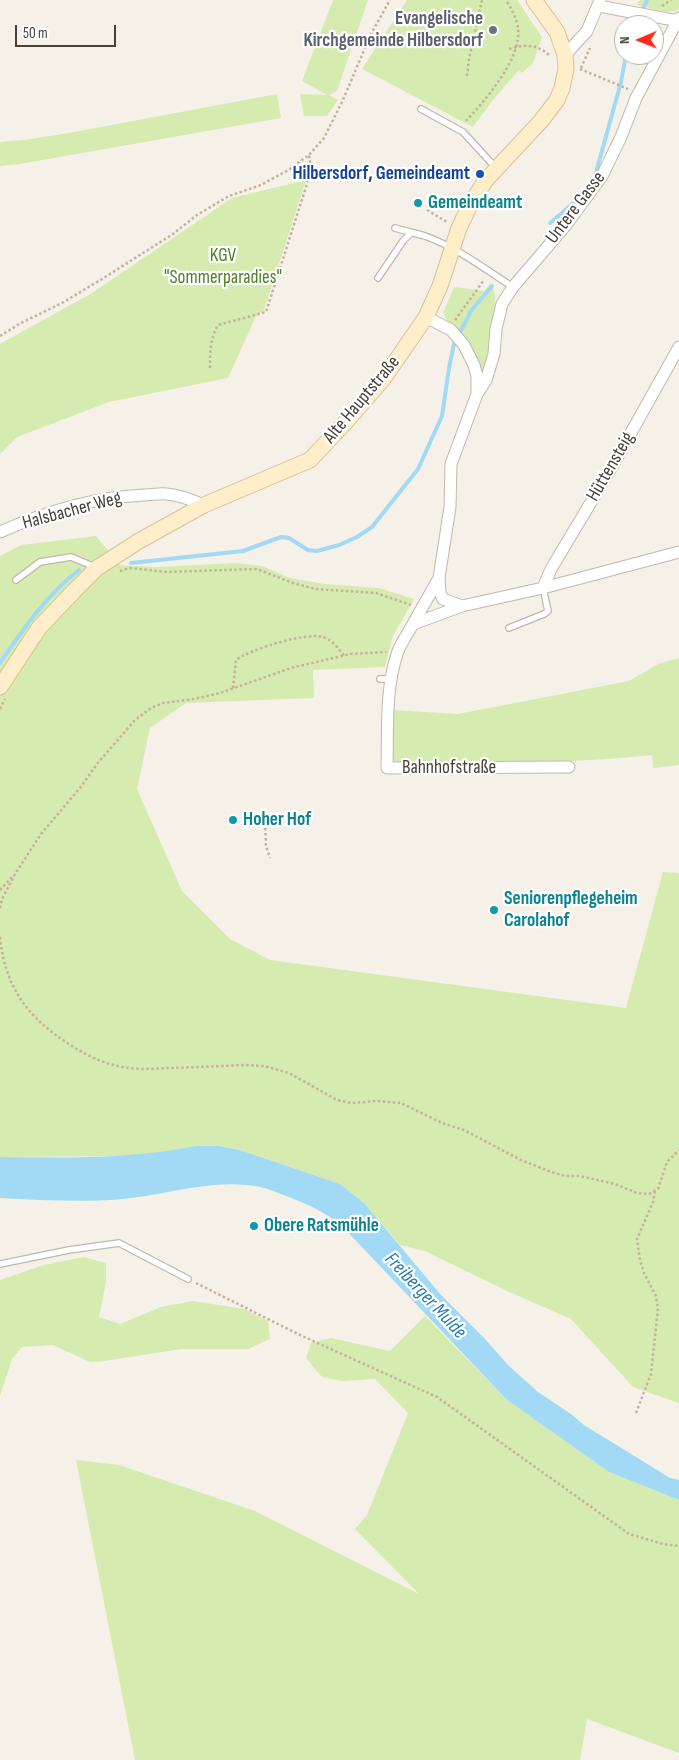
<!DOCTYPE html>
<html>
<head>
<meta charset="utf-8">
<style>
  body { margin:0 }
  #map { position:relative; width:679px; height:1760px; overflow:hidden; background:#f5f1e9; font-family:"Sofia Sans Condensed",sans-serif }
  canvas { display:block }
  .north { position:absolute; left:614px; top:15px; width:50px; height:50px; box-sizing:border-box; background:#fff; border:1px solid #b6b3af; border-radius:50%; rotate:269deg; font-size:14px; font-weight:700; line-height:20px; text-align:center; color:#494137 }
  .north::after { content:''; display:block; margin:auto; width:18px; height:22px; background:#ff2916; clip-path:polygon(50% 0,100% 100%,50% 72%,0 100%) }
  .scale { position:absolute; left:15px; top:25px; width:101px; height:22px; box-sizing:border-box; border:2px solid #494137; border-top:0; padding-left:6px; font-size:15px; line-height:18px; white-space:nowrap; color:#494137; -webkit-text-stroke:4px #fff; paint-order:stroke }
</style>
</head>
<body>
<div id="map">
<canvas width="679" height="1760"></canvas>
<div class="north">N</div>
<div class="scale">50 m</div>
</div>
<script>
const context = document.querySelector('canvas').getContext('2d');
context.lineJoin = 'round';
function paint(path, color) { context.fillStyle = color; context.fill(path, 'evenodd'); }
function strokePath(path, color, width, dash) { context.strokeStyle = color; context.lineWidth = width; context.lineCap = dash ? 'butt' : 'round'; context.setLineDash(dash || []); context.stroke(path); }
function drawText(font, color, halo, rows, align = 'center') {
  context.font = font + ' "Sofia Sans Condensed",sans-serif'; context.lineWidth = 4.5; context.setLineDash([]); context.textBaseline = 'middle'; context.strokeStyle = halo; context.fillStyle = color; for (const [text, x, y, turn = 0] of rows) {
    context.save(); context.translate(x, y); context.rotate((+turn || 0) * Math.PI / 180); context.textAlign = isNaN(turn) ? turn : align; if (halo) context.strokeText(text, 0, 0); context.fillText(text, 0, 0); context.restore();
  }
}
paint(new Path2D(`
  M333,0H368L337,91L329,95L338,100L327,116H304L300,94L327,95L302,81Z
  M407,0H517L542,37L533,63L522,73L519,70L492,101L473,127L362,69Z
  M640,0H679V9L676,11L666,12L637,5Z
  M277,94L281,118L20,164L0,166V142L24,140L69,133Z
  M306,180L264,310L256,316L228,378L109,402L17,437L0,454V344L92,293L232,198Z
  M491,283C502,304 490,344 486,367L482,370L472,349L448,322L443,313L454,287L484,291Z
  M96,536L120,565L157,567L236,563L262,566L290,578L324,584L379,588L414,599L393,636L385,667L313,670L314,698L186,703L150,728L137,789L182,891L230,939L270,960L626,1008L663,872L679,873V1403L633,1387L571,1319L507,1291L425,1251L400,1245L364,1203L340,1184L240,1150L219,1146L134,1156L0,1157V556L21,545Z
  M679,658V765L653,768L652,755C565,765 477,762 390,762L392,710L458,714L629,681L658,664Z
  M84,1257L106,1263V1282L99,1317L120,1324L161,1307L193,1301L244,1309L268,1321L270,1339L248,1349H181L105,1361L90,1362L53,1345L22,1347L12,1359L0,1396V1280L44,1265Z
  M425,1316L507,1400L609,1472L679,1500V1753L587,1719L580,1760H135L76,1460L119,1465L255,1511L419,1594L355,1529L367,1515L408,1413L375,1379L343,1381L322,1377L306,1358L311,1343L331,1338L390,1351Z`), '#d5ebb0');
paint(new Path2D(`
  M196,1146H219L240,1150L340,1184L364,1203L441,1295L485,1339L509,1366L538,1392L571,1414L584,1425L670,1478L679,1480V1500L609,1472L507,1400L342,1226C325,1212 309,1205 289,1197C280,1194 270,1189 260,1187C210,1177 160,1198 110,1200C74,1202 36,1200 0,1198V1157C66,1158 132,1159 196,1146Z`), '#a2d9f5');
strokePath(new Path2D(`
  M636,25L647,0
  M595,176L621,82L626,55
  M550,223L576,201L587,187
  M131,563L243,551L281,537L289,538L308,550L317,551L339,545L357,537L372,527L418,469L442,416L449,368L454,344L471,311L492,286
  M0,663C23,630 46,595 79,570`), '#a2d9f5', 4);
const service = new Path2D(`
  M421,109L463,132L496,168
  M395,228C405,231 415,233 425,236C456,247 485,269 513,287
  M378,278L403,241L411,233
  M16,580L40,562L71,557L95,567
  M509,628L544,614L548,611L543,588
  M380,679H392
  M0,1264L69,1250L119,1243L188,1279`);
const minor = new Path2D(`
  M599,6L679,21
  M565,55L587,31L600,0
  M426,317L451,330L464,345L474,365L477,376V394L451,464L450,507L439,578L440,593L443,599L462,606L543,588L679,552
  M477,394L486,380L494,354L496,329L502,304L513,287L566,225L602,176L621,137L636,98L679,18
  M0,532C45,512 95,497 144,495C151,495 159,493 167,494C179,495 192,500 204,505
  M439,578L413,624L462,606
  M543,588L551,569L609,472L679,347
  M413,624C408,633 402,642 398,651C385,688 388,729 387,768L569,767`);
const secondary = new Path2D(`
  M0,687L39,628L74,591L97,568L139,541L204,505L310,460L344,424L384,378L426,317L440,286L459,228L469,207L485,181L541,121L557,100L562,88L566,69L565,55L557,32L534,0`);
strokePath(service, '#c1b8ab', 8);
strokePath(minor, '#c1b8ab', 13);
strokePath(secondary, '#d8c296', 17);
strokePath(new Path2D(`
  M662,6L671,0
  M509,49C525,44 538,44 550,56
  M581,68L590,48
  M580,69L628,89
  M467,76L469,59L482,0
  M466,121C485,100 522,59 518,28C517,19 511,8 506,0
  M427,210L447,222
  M455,320L484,280
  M0,336L21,323L62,303L102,279L173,234L197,215L229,196L261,185L290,169L309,155L324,138L342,102L371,34L390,0
  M210,368C210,352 210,339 218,325L266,312L306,187L311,169L309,155
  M120,571L130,568L167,572L257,569L293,583L315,589L376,593L411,605
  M233,688L236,660C251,649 306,632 323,637C333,640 338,649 344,655
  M0,709L5,699
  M265,823L266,846L270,858
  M0,890L12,877
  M0,908L2,899L15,874L41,834L80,788L97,764L135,720L151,708L163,703L194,699L220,693L291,668L350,654L386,652
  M0,937C5,987 27,1017 69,1044C87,1056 106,1065 128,1068C143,1070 159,1068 173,1068C197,1067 221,1066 245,1065L264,1066L289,1073L337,1100L352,1103L377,1101L401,1103L442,1123L464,1130L521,1160L551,1172L565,1176H579L598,1180L615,1184L637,1193L649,1194L658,1189L667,1162L679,1150
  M196,1283L302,1336L437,1397L629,1534L663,1544L679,1546
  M636,1413L651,1374L658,1308L656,1296L644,1273L640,1260L637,1239L653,1202L655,1191`), '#c4b39b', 2.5, [2.5, 2.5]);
strokePath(service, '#fff', 5.5);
strokePath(minor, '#fff', 11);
strokePath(secondary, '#ffeec9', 15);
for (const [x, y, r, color] of [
  [493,30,5,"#6b7280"],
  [480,174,5,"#1a4fb4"],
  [418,203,5,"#0f9aa8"],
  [233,820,5,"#0f9aa8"],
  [494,910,5,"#0f9aa8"],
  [254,1226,5,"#0f9aa8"]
]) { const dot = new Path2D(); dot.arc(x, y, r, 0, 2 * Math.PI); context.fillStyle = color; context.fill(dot); strokePath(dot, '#fff', 2); }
drawText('bold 19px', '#5b616d', '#fff', [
  ["Evangelische",483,19],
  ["Kirchgemeinde Hilbersdorf",483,41]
], 'right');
drawText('bold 19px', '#164399', '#fff', [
  ["Hilbersdorf, Gemeindeamt",470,174]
], 'right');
drawText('bold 19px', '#0d838f', '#fff', [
  ["Gemeindeamt",428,203],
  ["Hoher Hof",243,820],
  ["Seniorenpflegeheim",504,899],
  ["Carolahof",504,921],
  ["Obere Ratsmühle",264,1226]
], 'left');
drawText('19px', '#494137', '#fff', [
  ["Untere Gasse",576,208,-53],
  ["Alte Hauptstraße",362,400,-50],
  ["Hüttensteig",611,467,-60],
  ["Halsbacher Weg",72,511,-15],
  ["Bahnhofstraße",449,768]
]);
drawText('19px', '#4e8025', '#fff', [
  ["KGV",223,256],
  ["\"Sommerparadies\"",223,278]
]);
drawText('italic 20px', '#267cac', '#fff', [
  ["Freiberger Mulde",425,1296,47]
]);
</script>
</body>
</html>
